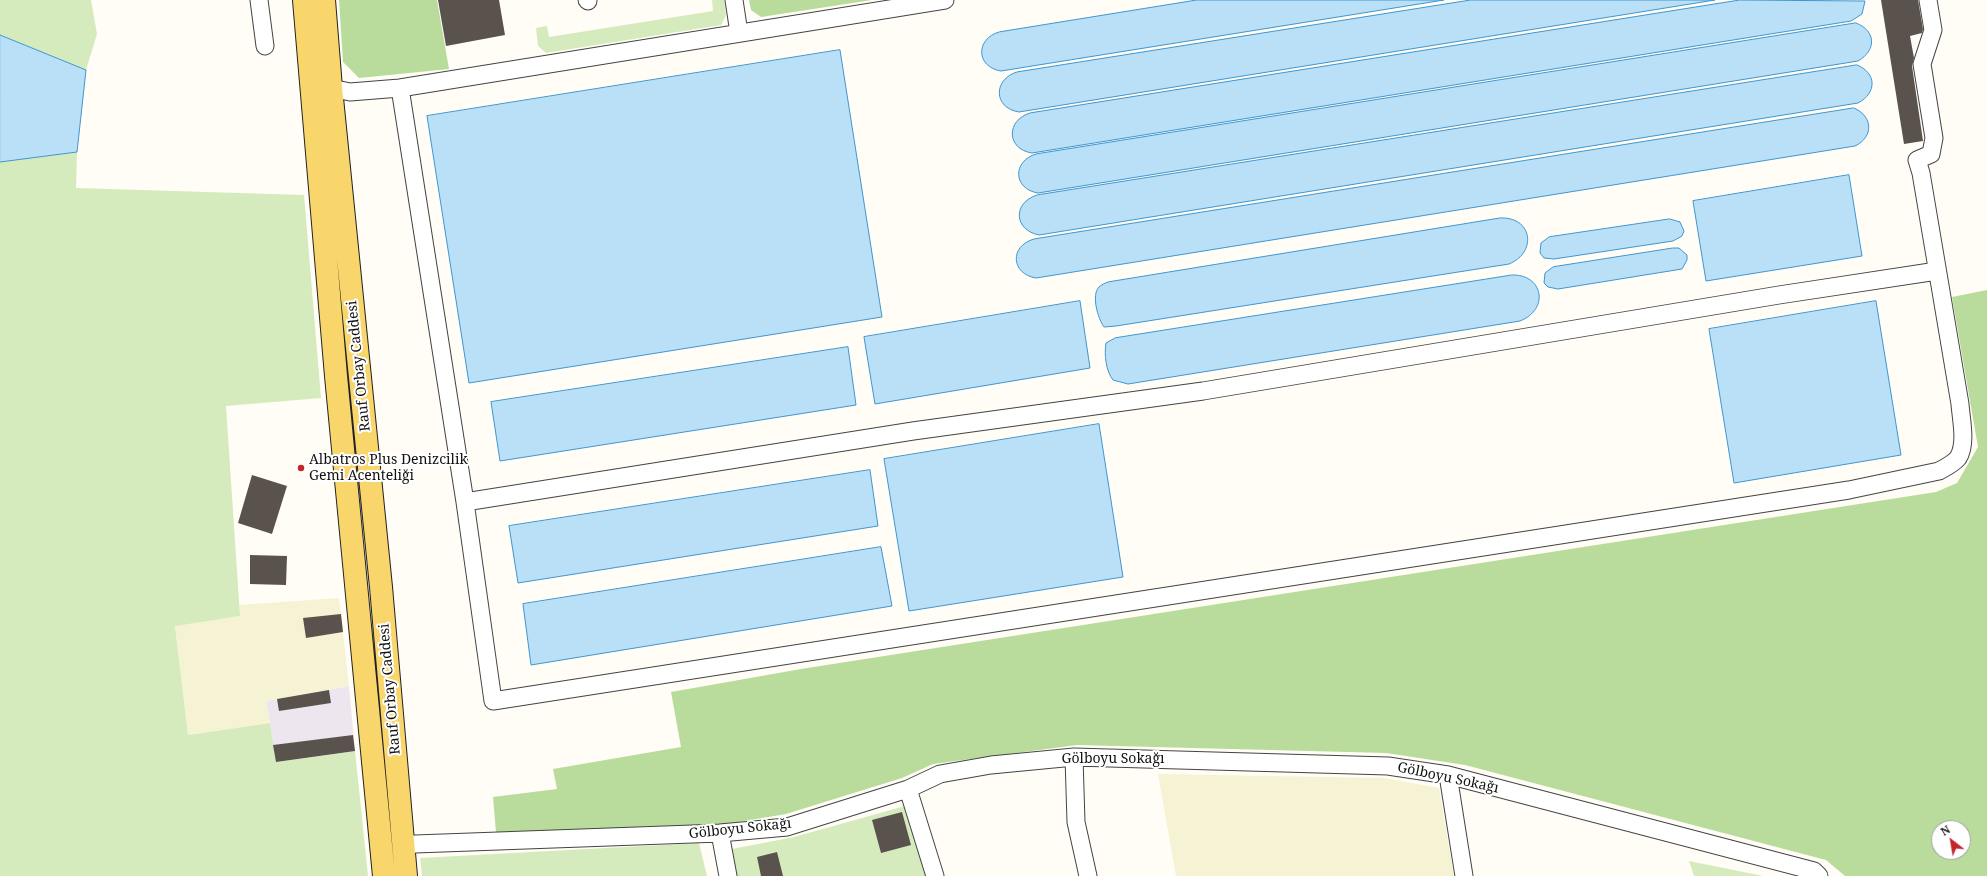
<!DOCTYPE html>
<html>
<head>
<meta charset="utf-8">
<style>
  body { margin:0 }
  #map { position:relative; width:1987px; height:876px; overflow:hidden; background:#fffdf5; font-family:"Noto Serif",serif }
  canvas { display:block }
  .north { position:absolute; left:1931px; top:820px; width:40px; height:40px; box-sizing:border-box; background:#fff; border:1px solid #a0a0a0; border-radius:50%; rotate:329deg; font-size:11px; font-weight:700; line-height:16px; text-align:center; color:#111 }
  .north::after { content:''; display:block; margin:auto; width:14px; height:18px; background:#c4262e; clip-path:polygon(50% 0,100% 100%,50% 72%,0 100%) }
</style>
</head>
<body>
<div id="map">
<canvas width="1987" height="876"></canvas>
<div class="north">N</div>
</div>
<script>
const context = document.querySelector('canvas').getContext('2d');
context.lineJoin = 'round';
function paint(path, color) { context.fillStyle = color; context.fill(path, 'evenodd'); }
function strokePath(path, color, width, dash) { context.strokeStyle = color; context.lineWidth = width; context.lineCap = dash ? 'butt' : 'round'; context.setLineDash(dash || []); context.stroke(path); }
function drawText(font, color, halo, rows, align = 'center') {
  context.font = font + ' "Noto Serif",serif'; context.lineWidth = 4; context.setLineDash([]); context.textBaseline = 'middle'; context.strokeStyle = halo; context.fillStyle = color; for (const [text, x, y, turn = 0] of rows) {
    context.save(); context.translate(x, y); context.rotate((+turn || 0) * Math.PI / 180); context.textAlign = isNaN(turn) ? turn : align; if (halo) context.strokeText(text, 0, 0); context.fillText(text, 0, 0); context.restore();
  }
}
paint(new Path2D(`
  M349,686L355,751L276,762L266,701Z`), '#eee6ef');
paint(new Path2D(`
  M339,598L349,686L266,701L270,723L188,735L175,625L240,616L239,605Z
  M1158,774L1384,778L1439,788L1454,876H1176Z`), '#f6f3d4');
paint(new Path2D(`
  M0,0H91L97,34L86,70L0,35Z
  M712,0H724L726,15L721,25L546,53L538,46L536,28L547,26L549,37L713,11Z
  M77,152L76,188L304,195L321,398L226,406L240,616L175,626L188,735L270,723L276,762L355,751L368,876H0V162Z
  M905,806L926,876H737L732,849L794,837Z
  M699,843L707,876H422L420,858Z
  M1689,861L1763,876H1694Z`), '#d5ebbd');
paint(new Path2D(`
  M339,0H437L449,69L359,78L343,62Z
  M749,0H872L761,17L751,10Z
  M1987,290V876H1845L1826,860L1465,765L1386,753L1077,745L933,764L902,778L786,814L715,826L496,832L493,797L557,789L553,769L681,747L671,692L801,669L1936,492L1957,483L1978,447L1952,297ZM1939,828H1963V852H1939Z`), '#b9dc9c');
const water = new Path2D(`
  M1197,0H1444L1001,71C976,67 975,39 999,32Z
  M1471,0H1715L1019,112C993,108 993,79 1017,72Z
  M1740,0L1865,1L1862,14L1851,21L1032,153C1006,149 1006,120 1030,113Z
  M1856,23C1877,31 1876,51 1858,61L1038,193C1013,189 1012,161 1036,154Z
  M0,35L86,70L77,152L0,162Z
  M840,50L882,317L469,383L427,116Z
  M1857,65C1877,73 1877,93 1858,103L1039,235C1014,230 1012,203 1037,195Z
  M1854,108C1873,116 1874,137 1855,146L1036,278C1011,274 1009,246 1034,239Z
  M1849,175L1862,256L1706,281L1693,201Z
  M1500,218C1532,216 1538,252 1509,264L1116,326L1104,327C1098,319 1091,295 1099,287C1101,285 1105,283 1108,282Z
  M1670,219L1680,222L1684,231L1682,236L1673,241L1554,259L1544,258L1540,253L1541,243L1549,237Z
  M1673,248H1679L1687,255V260L1682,269L1558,289L1548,287L1544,283L1545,273L1553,267Z
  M1512,275C1543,274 1550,309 1520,321L1128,384L1113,380C1106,371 1104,355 1106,343L1115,338Z
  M1080,301L1090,368L875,404L864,337Z
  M1876,301L1901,455L1734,483L1709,329Z
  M848,347L856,405L500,461L491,402Z
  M1099,424L1123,577L909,611L884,459Z
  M870,470L878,526L518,583L509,526Z
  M881,547L892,606L531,665L523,604Z`);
paint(water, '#b9e0f7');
strokePath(water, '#3f96cf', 1);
paint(new Path2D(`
  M438,0H499L505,35L446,46Z
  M1881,0H1918L1923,29L1922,33L1910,36L1914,58L1912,66L1923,141L1904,144Z
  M252,475L287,486L272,534L238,523Z
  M250,555L287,556L286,585L250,584Z
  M341,614L343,632L306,638L303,618Z
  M329,690L331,703L279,711L277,699Z
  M353,735L355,751L276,762L273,745Z
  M902,812L911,845L881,853L872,820Z
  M777,852L783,876H761L757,857Z`), '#5a524d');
const minor = new Path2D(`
  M259,0L265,46
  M587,0L588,1
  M734,0L739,33
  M331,88L350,92L400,88L945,0
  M400,88L465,502L493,701L1849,490L1939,471C1946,467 1953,464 1958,458C1967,444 1961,419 1960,404L1921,173L1917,160L1931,154L1934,138L1922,64L1933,30L1928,0
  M465,502L913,431L1203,391L1779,295L1937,271
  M1074,757L1076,822L1088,876
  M1448,775L1464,876
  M908,789L935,876
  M720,833L728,876
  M403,846L415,844L720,833L787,827L908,789L940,774L991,765L1074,757L1388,766L1448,775L1814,871L1819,876`);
const major = new Path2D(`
  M304,0L336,376L384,876
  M324,0L331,88L381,587L406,876`);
strokePath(minor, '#444', 19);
strokePath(major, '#222', 24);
strokePath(minor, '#fff', 17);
strokePath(major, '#f9d66b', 22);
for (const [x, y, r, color] of [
  [301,468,4,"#c4262e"]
]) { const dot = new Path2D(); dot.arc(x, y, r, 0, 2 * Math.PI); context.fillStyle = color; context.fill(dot); strokePath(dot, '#fff', 1.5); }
drawText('14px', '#111', '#fff', [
  ["Rauf Orbay Caddesi",359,366,-96],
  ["Rauf Orbay Caddesi",390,689,-95],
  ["Gölboyu Sokağı",1113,759],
  ["Gölboyu Sokağı",1448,778,12],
  ["Gölboyu Sokağı",740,829,-6]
]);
drawText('14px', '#111', '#fff', [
  ["Albatros Plus Denizcilik",309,460],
  ["Gemi Acenteliği",309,476]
], 'left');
</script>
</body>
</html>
